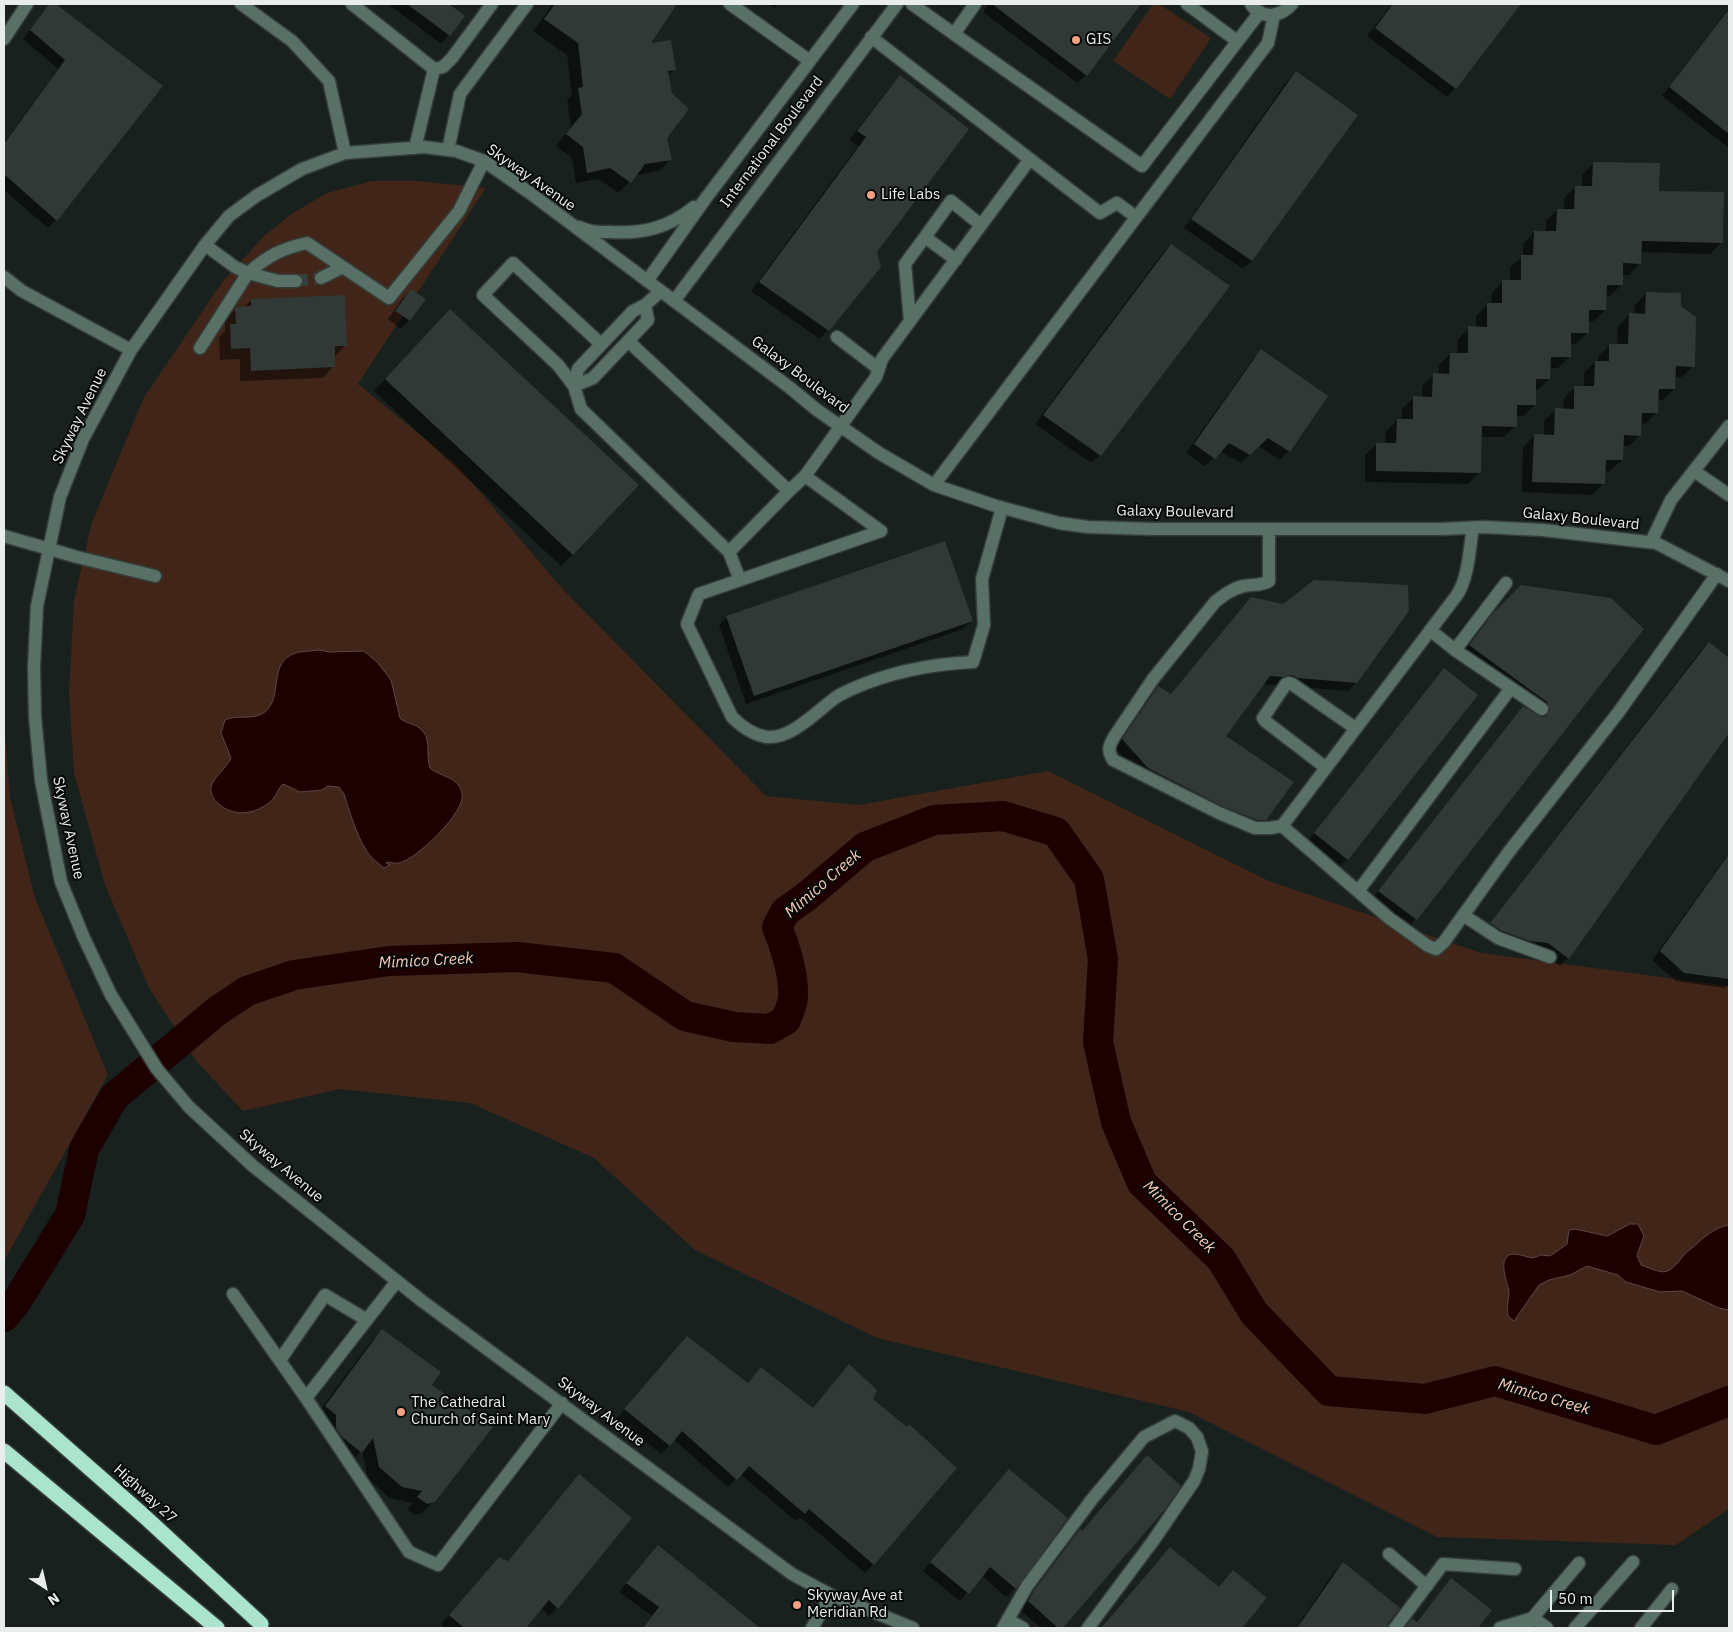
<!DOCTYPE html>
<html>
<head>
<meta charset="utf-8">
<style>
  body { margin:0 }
  #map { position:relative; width:1733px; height:1632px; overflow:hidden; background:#18211d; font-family:"IBM Plex Sans",sans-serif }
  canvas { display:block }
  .frame { position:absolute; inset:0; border:5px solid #e9eeec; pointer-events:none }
  .north { position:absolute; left:20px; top:1562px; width:50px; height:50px; -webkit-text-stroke:4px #060908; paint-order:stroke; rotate:145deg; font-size:14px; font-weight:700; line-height:20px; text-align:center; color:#e9eeec }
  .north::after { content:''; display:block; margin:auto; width:18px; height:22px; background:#e9eeec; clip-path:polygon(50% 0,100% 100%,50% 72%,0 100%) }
  .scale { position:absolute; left:1550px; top:1590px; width:124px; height:22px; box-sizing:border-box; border:2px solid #e9eeec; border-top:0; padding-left:6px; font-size:15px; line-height:18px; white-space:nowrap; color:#e9eeec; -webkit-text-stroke:4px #060908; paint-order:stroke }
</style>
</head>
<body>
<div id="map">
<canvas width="1733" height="1632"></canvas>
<div class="frame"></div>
<div class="north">N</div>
<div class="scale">50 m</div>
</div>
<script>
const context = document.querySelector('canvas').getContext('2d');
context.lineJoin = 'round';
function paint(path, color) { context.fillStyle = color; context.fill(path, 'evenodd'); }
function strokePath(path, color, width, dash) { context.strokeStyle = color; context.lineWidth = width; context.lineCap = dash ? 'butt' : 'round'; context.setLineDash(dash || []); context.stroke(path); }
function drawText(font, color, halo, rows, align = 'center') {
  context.font = font + ' "IBM Plex Sans",sans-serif'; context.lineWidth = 4; context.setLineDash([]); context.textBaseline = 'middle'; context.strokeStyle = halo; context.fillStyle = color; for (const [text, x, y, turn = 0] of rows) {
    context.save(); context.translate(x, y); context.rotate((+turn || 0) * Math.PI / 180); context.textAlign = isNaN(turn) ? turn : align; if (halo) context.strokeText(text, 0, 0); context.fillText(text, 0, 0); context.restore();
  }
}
paint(new Path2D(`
  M1153,4H1159L1211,38L1170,99L1113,61Z
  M372,181H419L486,188L358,384L457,465L560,586L766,796L859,805L1048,771L1269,881L1481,953L1729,986V1509L1676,1545L1437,1537L1189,1412L877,1338L695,1250L594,1158L470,1103L340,1089L243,1111L196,1061L149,988L105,885L74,773L69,692L74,600L92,522L144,397L223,281L264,236L293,213L327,193Z
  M4,720L10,797L34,895L108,1075L4,1261Z`), '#412519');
const water = new Path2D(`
  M318,650L330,652L364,651L378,663L391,680L400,718C405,723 412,723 418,727C433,737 425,753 430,768C440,777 458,776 462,793C467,811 416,860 399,863C396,864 391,862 387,862L386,863L390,865L384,868C381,865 376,862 372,858C359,844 350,813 344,794L339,787L328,786L322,790L300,792L283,784C278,788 277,795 272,800C258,814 234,818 219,804C214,800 210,794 211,787C214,776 227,768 231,758L221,733L225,720C237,714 253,721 265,712C283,697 269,666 291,655C300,650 309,652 318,650Z
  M1630,1224H1638L1644,1236L1637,1255L1641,1265C1665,1274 1667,1277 1684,1255C1686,1252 1690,1250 1693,1247C1705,1237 1713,1228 1729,1225V1310L1719,1308L1682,1291L1660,1292L1626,1282L1618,1275L1587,1266L1570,1275L1549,1280L1539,1285L1514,1321L1508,1316C1506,1307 1509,1300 1509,1292C1508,1283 1495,1255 1514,1254C1519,1254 1527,1257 1533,1258L1541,1255L1550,1256L1567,1244L1569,1230L1575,1229L1607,1236Z`);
paint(water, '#1d0000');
strokePath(water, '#5a4747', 1);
paint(new Path2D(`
  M50,4H54L162,86L56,220L48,228L4,190V143L58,69L23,39Z
  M388,4H447L463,16L441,44Z
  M553,4H676L648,44L675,69L667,76L665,138L670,160L659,171L636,175L618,193L599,179L576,183L572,158L556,146L571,127L567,100L572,95L567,55L533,31Z
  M769,4H779L775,8Z
  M989,4H1139L1086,75L1077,83L983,12Z
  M1392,4H1519L1455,88L1447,97L1367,36Z
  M1729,8V148L1662,96Z
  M1296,72L1252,261L1243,269L1184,228L1287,81Z
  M900,76L875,252L879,267L820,339L751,291L858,146L849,140L892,85Z
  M1594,163L1658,192L1722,242L1710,254L1640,252V263L1629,275H1621V285L1610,296H1605V310L1594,321H1588L1587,333L1576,344H1570L1569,357L1558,368H1549V379L1538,390H1535V405L1523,416H1516L1515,426L1504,437H1480L1479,473L1468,484L1365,482V455L1377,444H1385L1386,432L1397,420H1402V409L1413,398H1422V386L1433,375H1438L1439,365L1450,354H1457L1458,339L1469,328H1476V316L1488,304H1491L1492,293L1503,281H1510V267L1523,256V244L1534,232H1546V221L1557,210H1564V199L1575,187H1582V175Z
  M1171,245L1100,455L1091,463L1035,424L1162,254Z
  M411,290L409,320L401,329L388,319L402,299Z
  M1646,293L1680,307L1693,366L1682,377H1674V389L1663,400H1657V413L1645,424H1641L1640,435L1629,446H1622V460L1610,471H1604V483L1592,495L1522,492L1523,447L1535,435H1544V421L1556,410H1563L1564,398L1575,387H1584V373L1595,362H1598V356L1610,345H1617L1618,326L1629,315H1634L1635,305Z
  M252,300L346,345L335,356L334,366L323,378L240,381V359L220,360L219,337L225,331V319L237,308L244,307Z
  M439,322L573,554L561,566L374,391Z
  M1262,350L1326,396L1289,451L1280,460L1258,446L1241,463L1220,451L1205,466L1186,453L1253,359Z
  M1522,586L1643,629L1416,919L1408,927L1371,900L1515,716L1523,708L1543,719L1541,713L1462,654L1485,623Z
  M1251,598L1356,683L1348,691L1289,686L1282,683L1274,685L1262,684L1224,736L1265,819L1256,828L1140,777L1115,748L1150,696L1158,688L1171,695Z
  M727,617L972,621L963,629L746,704L719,625Z
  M1709,644L1729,660V731L1568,958L1560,966L1539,951L1483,932L1700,652Z
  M1444,670L1348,859L1339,867L1307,842L1436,678Z
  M1729,853V984L1725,988L1676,981L1652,960Z
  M383,1331L430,1385L434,1501L422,1513L415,1515L407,1509L413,1503L390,1498L368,1479L362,1450L350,1463L331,1449L325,1440V1426L314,1418L371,1342Z
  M687,1337L747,1384L812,1409L849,1366L871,1400L873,1564L865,1573L800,1517L796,1521L740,1474L728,1487L674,1440L661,1454L617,1418Z
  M1147,1456L1165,1507L1062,1628H1041L1020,1610L1026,1600L1072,1539L1080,1530L1082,1532Z
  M579,1475L557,1608L549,1616L541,1608L524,1628H446L441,1624L491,1567L507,1562Z
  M1001,1479L1066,1518L1015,1589L1006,1597L982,1576L960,1601L923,1571Z
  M650,1555L756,1626L754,1628H642L652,1616L619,1592Z
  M1161,1557L1218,1588L1233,1572L1266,1598L1241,1628H1101Z
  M1343,1564L1386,1628H1296L1334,1572Z
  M1451,1580L1490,1610L1476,1628H1404L1413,1620L1416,1622Z`), '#0007');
strokePath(new Path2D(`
  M4,1317L15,1304L70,1215L84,1149L114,1097L217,1011L247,991L294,975L389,961L517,957L614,968L685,1016L734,1027L770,1029L786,1020C788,1013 793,1004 793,997C794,973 786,949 777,927L785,912L807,896L865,847L934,820L1003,816L1056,832L1089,879L1103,959L1098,1042L1116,1122L1142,1183L1221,1259L1254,1313L1329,1391L1425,1399L1495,1381L1656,1430L1729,1401`), '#1d0000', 30);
paint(new Path2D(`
  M49,4H56L163,86L57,221L4,174V144L65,60L30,30Z
  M407,4H449L465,16L450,36Z
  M555,4H677L651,43L671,40L676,70L668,71L672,93L689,109L667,138L672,160L645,164L631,183L610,168L587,173L583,147L566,134L582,114L578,88L583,87L578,43L544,19Z
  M992,4H1141L1087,76Z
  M1393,4H1521L1456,89L1375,28Z
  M1729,9V134L1669,87Z
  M1296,71L1358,115L1252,261L1191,219Z
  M900,75L969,129L877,252L881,267L829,331L759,282L866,137L857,131Z
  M1593,162L1660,163L1659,191L1724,192L1723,243L1642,241L1641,264L1623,263V285H1607L1606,310H1589V333H1571V357H1551L1550,379H1536V405H1517V427L1482,426L1481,473L1376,471V443H1396L1397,419H1413V396L1432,397L1433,373L1449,374L1450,353H1468V326L1487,327V303H1502V280H1521V255H1533L1534,231H1556L1557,209H1574L1575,186H1592Z
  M1171,244L1230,286L1101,456L1043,415Z
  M411,289L426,299L410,321L395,311Z
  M1646,292L1681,293V306L1696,317L1695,367L1676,366L1675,389H1659L1658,413H1642L1641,436L1624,435L1623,460H1606L1605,484L1532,482L1534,434L1554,435L1555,408L1574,409V386H1594L1595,361H1609V344H1628L1629,313L1645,314Z
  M345,295L347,346H335V367L251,371L250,348L231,349L230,324H236L235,309L236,307L251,306V299Z
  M450,309L639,485L573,555L385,379Z
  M1261,349L1328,396L1290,452L1268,438L1250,455L1229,443L1215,459L1194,444Z
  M945,541L973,621L754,696L726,616Z
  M1314,580L1408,585L1409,611L1357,683L1298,678L1291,675L1283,677L1270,676L1226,736L1294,782L1266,820H1257L1222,806L1148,768L1122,739L1158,686L1171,694L1251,597L1283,604Z
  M1521,585L1611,598L1644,629L1417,920L1378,891L1523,706L1541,717L1546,716L1550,710L1547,702L1469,645L1493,613Z
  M1709,642L1729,658V733L1569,959L1548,943L1530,941L1502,931L1490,923Z
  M1444,668L1478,695L1348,860L1314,833Z
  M1729,854V979L1684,973L1660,951Z
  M382,1329L441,1372L432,1385L493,1427L435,1502L427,1504L417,1497L422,1491L402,1487L379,1467L373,1438L362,1453L342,1437L336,1428V1415L325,1406Z
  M687,1336L748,1383L761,1367L813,1408L849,1364L877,1390L873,1399L907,1427L909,1424L957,1468L874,1565L809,1509L805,1514L749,1466L737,1480L682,1431L670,1446L624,1409Z
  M1147,1455L1181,1486L1166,1508L1063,1628H1058L1028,1601L1034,1590L1080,1529L1082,1531Z
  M1009,1469L1068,1518L1016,1589L990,1567L969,1594L930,1562Z
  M579,1474L632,1518L558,1609L549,1600L526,1628H464L449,1615L499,1557L508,1561Z
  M658,1545L760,1628H643L659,1607L626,1583Z
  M1170,1547L1219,1587L1233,1570L1267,1598L1242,1628H1101Z
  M1343,1562L1400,1608L1388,1623L1387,1628H1297Z
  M1451,1578L1492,1610L1478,1628H1405L1412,1618L1417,1622Z`), '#303935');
strokePath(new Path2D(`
  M296,281L321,278`), '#37403c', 12, [12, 6]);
const minor = new Path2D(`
  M241,4L292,41L329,81L345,153
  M352,4L434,69L443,67L452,58L492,4
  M730,4L810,61
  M912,4L954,34
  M975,4L954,34L1142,166L1260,12
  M1187,4L1237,41
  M1251,4C1261,20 1281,17 1292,4
  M871,37L1100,213L1117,203L1136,217
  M4,39L27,4
  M415,148L434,69
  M448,150L460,94L527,4
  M579,227C590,232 598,232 610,232C643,234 668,228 694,207
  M925,237L951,201L981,225
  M4,277L22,291L131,350
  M321,278L343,267
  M296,281H278L248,273C268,256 280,249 307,243L389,298L459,211L484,161
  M647,281L706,198L853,4
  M674,301L897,4
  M645,305L648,320L593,378L574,386L578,369L633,311L645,305L661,291
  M910,321L905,264L925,237L956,260
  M837,337L879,369
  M628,341L789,491L805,476L876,377L882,359L1030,159
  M601,344L513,263L483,295L558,365L574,386L581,409L729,552L740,580L699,594L687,624L732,717C741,726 753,735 767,737C792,739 817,711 835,698C840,694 846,692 852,689C890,672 932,664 973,662L984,625L982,579L1002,508
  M200,348L248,273L235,267L205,245
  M1694,471L1729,495
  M934,485L1268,43L1274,15
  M1473,528C1469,550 1469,576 1457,595L1282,826L1389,918L1428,946L1436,949L1444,942L1508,853L1618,713L1717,574
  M1269,529V581C1262,586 1253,584 1244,586C1233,588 1224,595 1215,602L1153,679L1114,737C1109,746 1107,750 1113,760L1219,813L1255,828H1270L1282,826
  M4,536L77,557L155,576
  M1651,542L1671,500L1729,426
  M729,552L789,491
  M740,580L881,531L805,476
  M1430,630L1455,650L1542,709
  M1455,650L1506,583
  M1325,767L1265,721L1263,718L1286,684L1289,683L1292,684L1355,728
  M1359,890L1511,688
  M1463,915L1498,938L1550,957
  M397,1281L306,1398L409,1552L438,1565L562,1403
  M233,1294L306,1398
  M280,1360L325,1295L367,1320
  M1389,1554L1427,1586
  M1008,1620L1023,1628
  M812,1628L831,1595
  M913,1628L831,1595L792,1574L422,1301L253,1166L189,1107L157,1069L111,995L84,938L61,882L41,780L35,717L34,667L37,606L60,497L83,439L131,350L205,245L229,216L256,196L302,169L345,153L424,147L456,151L484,161L530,193L789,387L817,410L879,453L934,485L996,506L1059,523L1088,527L1152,529H1441L1484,527L1543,530L1656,543L1729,581
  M1003,1628L1027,1586L1093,1498L1144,1437L1175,1421L1189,1428L1197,1437L1202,1451L1199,1469L1194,1481L1153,1541L1088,1628
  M1395,1628L1443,1564L1515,1569
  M1500,1628L1533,1618L1547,1628
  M1524,1628L1579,1563
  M1575,1628L1633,1562
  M1641,1628L1672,1589`);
const highway = new Path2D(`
  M4,1393L144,1516L261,1624
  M4,1451L217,1628`);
strokePath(minor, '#353e3a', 15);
strokePath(highway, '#353e3a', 18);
strokePath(minor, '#597066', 12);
strokePath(highway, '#aae4cd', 15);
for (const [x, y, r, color] of [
  [1076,40,5,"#f2a07f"],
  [871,195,5,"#f2a07f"],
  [401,1412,5,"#f2a07f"],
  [797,1605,5,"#f2a07f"]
]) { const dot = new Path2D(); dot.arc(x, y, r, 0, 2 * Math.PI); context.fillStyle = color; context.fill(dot); strokePath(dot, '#060908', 2); }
drawText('15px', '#e9eeec', '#060908', [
  ["GIS",1086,40],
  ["Life Labs",881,195],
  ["The Cathedral",411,1403],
  ["Church of Saint Mary",411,1420],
  ["Skyway Ave at",807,1596],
  ["Meridian Rd",807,1613]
], 'left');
drawText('15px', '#e9eeec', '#060908', [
  ["International Boulevard",772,142,-53],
  ["Skyway Avenue",531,178,35],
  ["Galaxy Boulevard",800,375,37],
  ["Skyway Avenue",80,416,-64],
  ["Galaxy Boulevard",1175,512,1],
  ["Galaxy Boulevard",1581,519,6],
  ["Skyway Avenue",68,828,78],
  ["Skyway Avenue",281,1166,40],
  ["Skyway Avenue",601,1412,37],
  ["Highway 27",145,1494,42]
]);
drawText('italic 16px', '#faccb9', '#060908', [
  ["Mimico Creek",823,884,-41],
  ["Mimico Creek",426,961,-3],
  ["Mimico Creek",1179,1217,45],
  ["Mimico Creek",1544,1397,16]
]);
</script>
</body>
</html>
